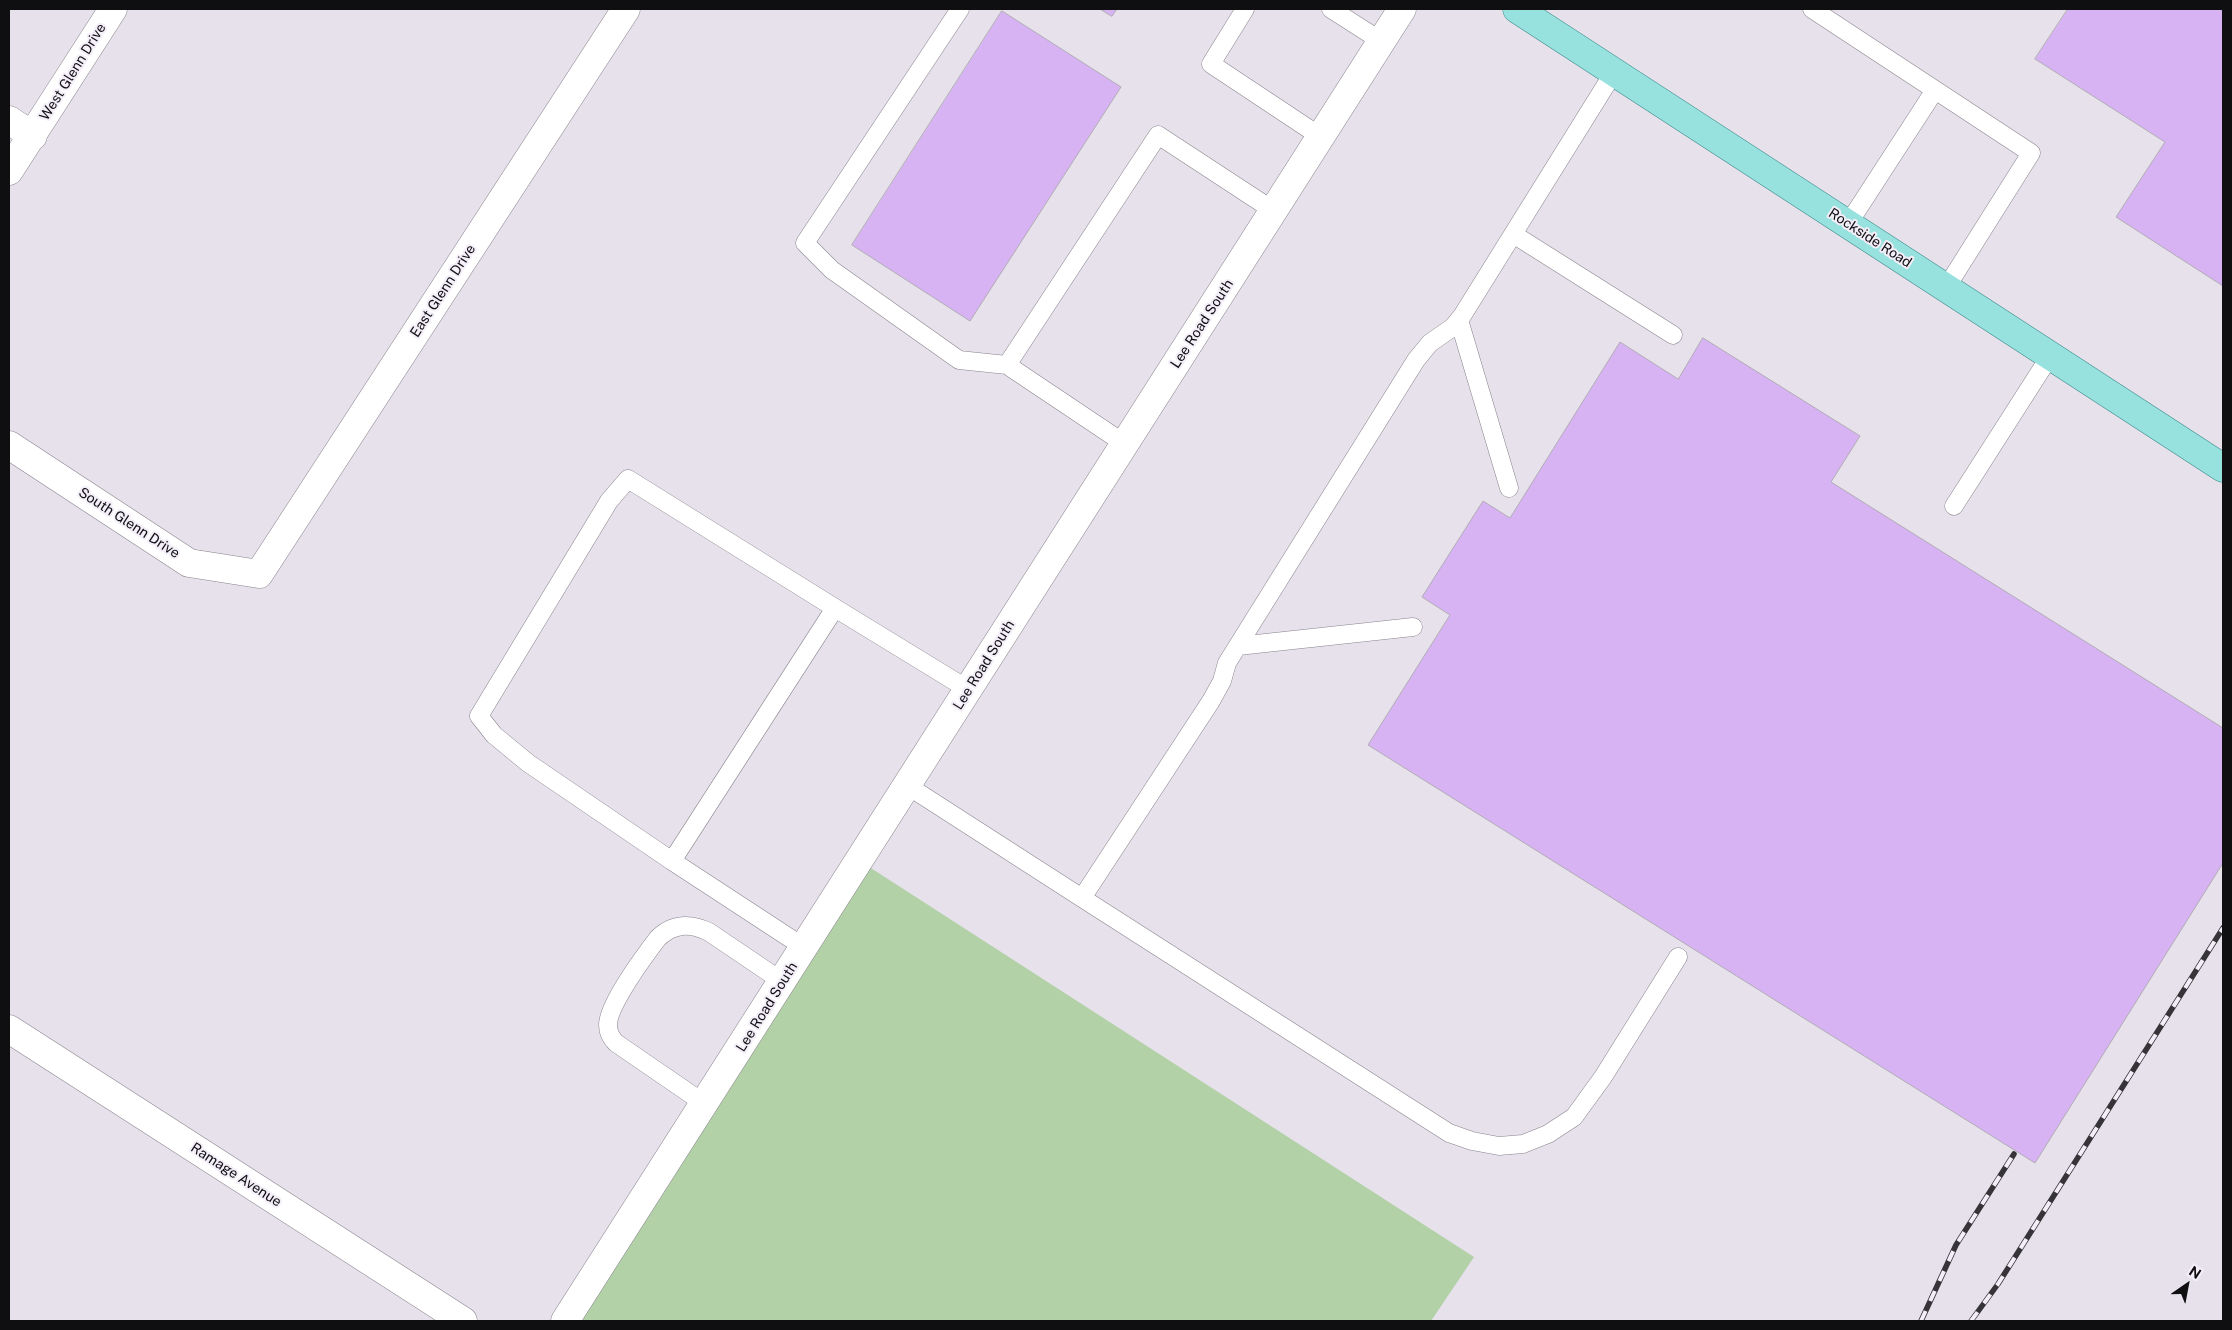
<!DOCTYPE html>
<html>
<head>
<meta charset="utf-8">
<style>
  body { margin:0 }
  #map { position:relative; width:2232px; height:1330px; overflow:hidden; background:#e6e1eb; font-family:"Public Sans",sans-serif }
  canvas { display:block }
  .frame { position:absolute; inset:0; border:10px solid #0f0e11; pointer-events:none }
  .north { position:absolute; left:2162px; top:1260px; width:50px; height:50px; -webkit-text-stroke:4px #f3eef8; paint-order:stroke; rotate:33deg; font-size:14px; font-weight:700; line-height:20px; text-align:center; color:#0f0e11 }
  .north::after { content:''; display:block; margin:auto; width:18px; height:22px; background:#0f0e11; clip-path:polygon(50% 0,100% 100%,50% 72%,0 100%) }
</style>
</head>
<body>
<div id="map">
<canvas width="2232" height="1330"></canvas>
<div class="frame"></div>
<div class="north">N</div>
</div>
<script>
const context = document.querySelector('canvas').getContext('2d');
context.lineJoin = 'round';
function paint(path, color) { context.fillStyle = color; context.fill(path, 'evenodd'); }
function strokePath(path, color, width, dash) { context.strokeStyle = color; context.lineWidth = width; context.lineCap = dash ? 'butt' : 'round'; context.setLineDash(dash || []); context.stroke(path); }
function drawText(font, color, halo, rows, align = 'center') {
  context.font = font + ' "Public Sans",sans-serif'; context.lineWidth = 4; context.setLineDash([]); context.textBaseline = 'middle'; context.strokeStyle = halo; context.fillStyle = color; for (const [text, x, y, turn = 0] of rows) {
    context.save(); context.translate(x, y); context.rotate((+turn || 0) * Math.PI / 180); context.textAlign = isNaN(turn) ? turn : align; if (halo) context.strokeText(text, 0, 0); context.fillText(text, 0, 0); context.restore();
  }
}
paint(new Path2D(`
  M860,861L1474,1257L1431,1321H565Z`), '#b2d1a7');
const building = new Path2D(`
  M1100,9H1117L1112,16Z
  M2068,9H2223V286L2116,217L2165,142L2035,59Z
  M1002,11L1121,87L970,321L852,245Z
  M1703,338L1860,436L1831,482L2223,728V863L2035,1163L1368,745L1450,615L1422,597L1483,501L1510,518L1620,342L1678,379Z`);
paint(building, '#d7b3f3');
strokePath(building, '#b0abb4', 1);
const service = new Path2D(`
  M960,9L805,243L832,270L959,360L1007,365
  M1245,9L1211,64L1321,137
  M1331,9L1381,41
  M1812,9L2031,153L1946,288
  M1848,224L1935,90
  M1513,234L1673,335
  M1459,320L1509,488
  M1125,444L1007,365L1158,135L1274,211
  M1954,506L2050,356
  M1238,646L1413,627
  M908,786L1082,898L1211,701L1222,681L1227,663L1416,360L1430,343L1453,327L1462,316L1614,72
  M672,861L528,763L494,735L479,716L609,501L628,479L835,608
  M1082,898L1449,1133L1472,1141L1499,1146L1523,1144L1548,1134L1574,1117L1603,1077L1678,957
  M805,948L672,861L835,608L969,690
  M705,1104L616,1043C611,1038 608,1032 608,1025C608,1005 645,955 658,938C674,923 690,923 709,932L783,982`);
const minor = new Path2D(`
  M9,120L33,136
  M9,171L113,9
  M9,445L189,563L259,574L626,9
  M9,1029L463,1321
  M565,1321L1402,9`);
const primary = new Path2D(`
  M1517,9L2223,468`);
strokePath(service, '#88838c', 19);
strokePath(minor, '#88838c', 29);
strokePath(primary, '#3b8a89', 29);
strokePath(service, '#fff', 18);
strokePath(minor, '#fff', 28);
strokePath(primary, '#97e1df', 28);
const rail = new Path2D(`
  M1921,1321L1956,1245L2014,1154
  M1971,1321L1998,1284L2223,928`);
strokePath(rail, '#363439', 5.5);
strokePath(rail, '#f3eef8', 4, [11]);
drawText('14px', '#0f0e11', '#f3eef8', [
  ["West Glenn Drive",73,72,-58],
  ["Rockside Road",1870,238,33],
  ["East Glenn Drive",443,291,-57],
  ["Lee Road South",1202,324,-57],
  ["South Glenn Drive",129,523,33],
  ["Lee Road South",984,665,-58],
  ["Lee Road South",767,1007,-58],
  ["Ramage Avenue",236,1175,33]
]);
</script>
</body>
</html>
